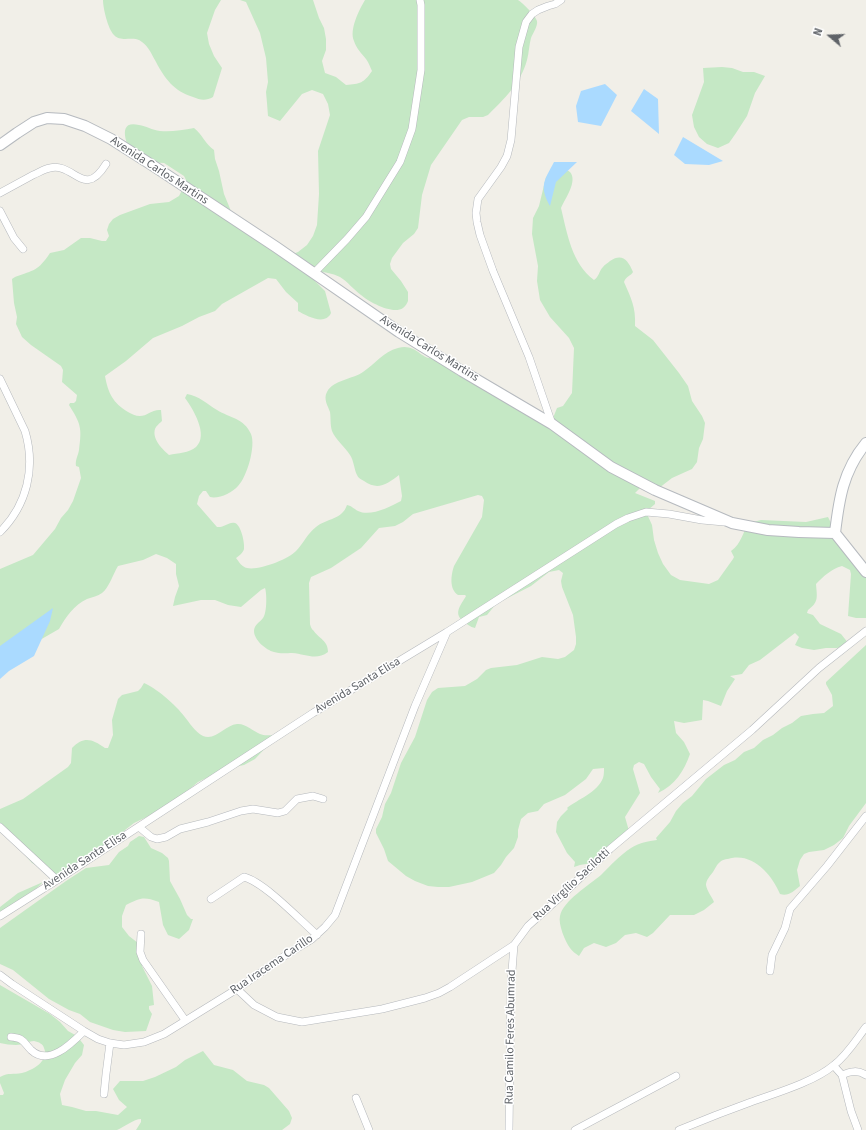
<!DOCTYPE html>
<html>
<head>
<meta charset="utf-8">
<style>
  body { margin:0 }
  #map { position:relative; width:866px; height:1130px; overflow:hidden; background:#f1efe8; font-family:"Source Sans 3",sans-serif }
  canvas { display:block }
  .north { position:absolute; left:810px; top:16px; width:40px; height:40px; -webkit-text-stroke:3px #fff; paint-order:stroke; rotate:289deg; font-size:11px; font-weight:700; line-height:16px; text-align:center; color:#5f6368 }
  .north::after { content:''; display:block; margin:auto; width:14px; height:18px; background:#5f6368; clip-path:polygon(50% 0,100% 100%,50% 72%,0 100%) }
</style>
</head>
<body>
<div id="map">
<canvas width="866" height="1130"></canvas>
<div class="north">N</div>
</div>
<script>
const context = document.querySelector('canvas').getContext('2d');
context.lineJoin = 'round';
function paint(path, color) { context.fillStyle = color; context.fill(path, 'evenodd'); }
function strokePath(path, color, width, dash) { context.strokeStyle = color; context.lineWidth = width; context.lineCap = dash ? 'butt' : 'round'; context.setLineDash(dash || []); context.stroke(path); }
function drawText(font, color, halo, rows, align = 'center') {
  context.font = font + ' "Source Sans 3",sans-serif'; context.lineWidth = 3; context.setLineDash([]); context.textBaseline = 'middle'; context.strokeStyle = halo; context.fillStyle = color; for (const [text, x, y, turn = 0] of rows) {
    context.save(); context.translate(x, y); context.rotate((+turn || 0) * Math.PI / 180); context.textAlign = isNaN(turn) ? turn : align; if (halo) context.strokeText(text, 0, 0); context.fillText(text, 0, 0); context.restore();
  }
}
paint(new Path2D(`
  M103,0H221L215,10L207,33L209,44L214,56L222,68L213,97C206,101 200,100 193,97C174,91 165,79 156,62C152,55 149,47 142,42C134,35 121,43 114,35C108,29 103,8 103,0Z
  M240,0H313L319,18L324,28L326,39V50L322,61L325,73L336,77L346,85C360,84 364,83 372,71C370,67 369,63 366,59C362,54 356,48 354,41C349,30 359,10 365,0H518C523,3 535,15 537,21C538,26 533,33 531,38C529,45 529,53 527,60C521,83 504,99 488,115L483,117H469L462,120L431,165L422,195L418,228L414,234L403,243L392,258L390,264L391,269L401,281L408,292V301C407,303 406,306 403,308C393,315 369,302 361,295C353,289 348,282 340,277C332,273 324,272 316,271L310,276L325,291L331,313C325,326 307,316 298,311V303L286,292L276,279L268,278L222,304L215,311L199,317L182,326L153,338L126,361L105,376C108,393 113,403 128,412C132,414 135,416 140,416C147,416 152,409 161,410L162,421C160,423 156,426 155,429C152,439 162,449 169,455C178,453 189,453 196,447C209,435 193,409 185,398L187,394C199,396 207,404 217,410C230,418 244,418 251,434C256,446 247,477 238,486C232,493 219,499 210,497L206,491H203L199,496L197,504L217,527C224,528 229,521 235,523C241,525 245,543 244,549C243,553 239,556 236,558C239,562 242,567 247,568C258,571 289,559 296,551C303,544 307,534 316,527C327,518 342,520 347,505C352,506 354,509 358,511C370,517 390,507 401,501L402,496L399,475C387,484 378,491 364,481C361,479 358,478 357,475C354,469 354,461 350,455C345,447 335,439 332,431C330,424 331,419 330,412C328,406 323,399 327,392C333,380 353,379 363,372C375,364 383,352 398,348C417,343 421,361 434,358L449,367L456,374L547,425L553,418L557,408L563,406L572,393L574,348L569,338L550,317L540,300L537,281L538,266L532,234L533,218L539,206L546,177L562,168C564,169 568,170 570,172C578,181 565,199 561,208C567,233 572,264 594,280C599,277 599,271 603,267C604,265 608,263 610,261C622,253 628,260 633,272C631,276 626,276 624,282C631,298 636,307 635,326L653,340L679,373L688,386L692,401L702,416L705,423L703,439L699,448L697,462L692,469L672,478L659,488L642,486L635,493L655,501V504L648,510L647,514L652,525L654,540L658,553L663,564L671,575L680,580L709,584L718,580L733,559L734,557L731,551C742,543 742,533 749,523L761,520L806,522L828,517L832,525L866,569V618H856L848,616L851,574L850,570L842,566C831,569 824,576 816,584C817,597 819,602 808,610L807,613L813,615L820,624L841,634L849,644L837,648H826L814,650L802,648L795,645L799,637L795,633L760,660L749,665L742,674L730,676L735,679L727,691L721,706L708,701L703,700L702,720L684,723L674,721L676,733L684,742L690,754C684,771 675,785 658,793L660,789L651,777L644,764L639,762L634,765L633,769L640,793L625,817L629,831L592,863L580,865L574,867L575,862L567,853L556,832L557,822L561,816L568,809L567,808C578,799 597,793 603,778C604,775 604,771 604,768L593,769L586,779L565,795L544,804L538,811L528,813L521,819L518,830V837L514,848L506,857L501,865L494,873L472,882L449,887H438L428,886L415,881L406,876L388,861L384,849L376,833V829L382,817L385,804L391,793L401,763L415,737L427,700L432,692L438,688L465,686L477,679L486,670L491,668L517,665L542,657L558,659L565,657L574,650L576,644V637L573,615L562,587L561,581L563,573L559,570L549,572L531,586L496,604L487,615L479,617L475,628C470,627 467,624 463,621C453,613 461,605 466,596L465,595H458C449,589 451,575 454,566L482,517L484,500L482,496L478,495L413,514L403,522L395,526L379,528L361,548L331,568L311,577L309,583L310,624C310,625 312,630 313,630C319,639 328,640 328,652C316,661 306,654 292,653C287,653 280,654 274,652C266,650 254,640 254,631C254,625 260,622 263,618C267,613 267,594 265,588L261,590L241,607L228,605L215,600H201L173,606L175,597L179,586L176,574V564L167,558L156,554L143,560L118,566C113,574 109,588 102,593C98,596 92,597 87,599C74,605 66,617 59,629L0,663V569L33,555L55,529L61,518L68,510L73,501L81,478L79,467L76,466C75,460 78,456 79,450C82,428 81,424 69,405L70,403H74L76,401L77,395L62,382L63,370L61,366L31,345L22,337L16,324L17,317L14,303L12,279L15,277C34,270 38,271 50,253L64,250L81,238H90L102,241H106L109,236L107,230L109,224L113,219L120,215L150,204L169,202L179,196L185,184L186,180L184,176L164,163L148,162L133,159C129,149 114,119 139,125C146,126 152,130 160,131C171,132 183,130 194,128C202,134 206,145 214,150L215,159L219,171L224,194L233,216L259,238L266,247L275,253L286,257L298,252L307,245L313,236L317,225L319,194L318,151L330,115L328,104L323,94L312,90L302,94L280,121L268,116L267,103L266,92L268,82L266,58L260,33L246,2Z
  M722,67L732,68L743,72H754L765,76L755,93L747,116L736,133L729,143L718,148L707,144L699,137L694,127L692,115L704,82L703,68Z
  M866,645V803L849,826L843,838L834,845L824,850L809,852L804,854L800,860L797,870L800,886C794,891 788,897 780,894C772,875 754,854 732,858C728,859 723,859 720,862C717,864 715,869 713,872C710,876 706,880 706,885C707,891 712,897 714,902L704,910L694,915H670L653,933L647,937L636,933L625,935L616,943L606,947L594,943L584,948L579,956C576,954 572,951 570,948C565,941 558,924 560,916C563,901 589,885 601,875C610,866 620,855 631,848C639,843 648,841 657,840L656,838L670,822L676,811L683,803L692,796L706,779L724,765L735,760L744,752L754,748L763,740L773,735L782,728L792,723L801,716L813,714L824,713L833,706L832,695L826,684V682Z
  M144,683C155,687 177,706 184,716C189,722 195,732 203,736C216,741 225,725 237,724C245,723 253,731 260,734C264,736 270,735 275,735L274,739L255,759L244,765L225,769L198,782L179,798L157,812L134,823L125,830L123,834H119L107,849L67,872L55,875L32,863L0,827V809L23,799L68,767L71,763L72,748C84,736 92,739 105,748H108L113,735L112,720L118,699L122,695L138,691L141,688Z
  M139,836L144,837L151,848L162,853L168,858L169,861L170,881L180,899L187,915L191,919H193L189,930L179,939L168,935L163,925L159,902C143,896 140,898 126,905L122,916V927L129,936L138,943L142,953V966L152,986L154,1005L149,1006V1009L152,1014L146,1031L125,1032L113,1030L90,1022L80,1014L69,1010L49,999L13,970L0,964V928L66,881L86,868L109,865L119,852L128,846L130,842Z
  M43,882L37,888L0,913V907L18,893Z
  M0,985L50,1014L60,1022L68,1031L77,1036L84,1045L82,1055L75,1063L65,1080L60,1094L62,1105L72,1107L86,1111H96L118,1115L127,1107L119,1100L113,1089L120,1081H143L155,1077L176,1067L185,1060L203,1051L214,1065L233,1070L247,1081L264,1085L269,1088L289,1111L292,1118L290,1124L282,1130H136L141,1122V1119C134,1119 124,1127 117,1130H0V1095H3L4,1093L0,1083V1077C9,1072 13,1075 22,1073C31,1071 50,1061 44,1048C43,1044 39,1042 34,1041C28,1041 22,1045 16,1045C11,1045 5,1044 0,1043Z`), '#c5e8c5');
paint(new Path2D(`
  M605,84L617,95L601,126L578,122L576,106L581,91Z
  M644,89L658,99L659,134L631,111Z
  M683,137L723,161L709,165L685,164L674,155Z
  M554,162H577L556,182L550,206C539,186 544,181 554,162Z
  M53,608L50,621L34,656L9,671L0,679V646Z`), '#aadaff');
const street = new Path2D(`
  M0,193C11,187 22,181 33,175C38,173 44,169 50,168C74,162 84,200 106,164
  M0,211L14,238L23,249
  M314,273L347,239L366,217L400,162L412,129L421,70V5L420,0
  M0,379L25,431C36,468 27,505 0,532
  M552,424L529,357L493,271L480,235L477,222L476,213L478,199L501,167L507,156L511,140L519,47L526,22L532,14L538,10L548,6L555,4L561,0
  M0,827L57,880
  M139,827L151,837L157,839L166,837L180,829L208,822L241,811L253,809L278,813L285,811L297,799L313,796L323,799
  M211,899L244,877C264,882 300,920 317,935
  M0,916L57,880L313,713L447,632L616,524L628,518L646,512L669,514L702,520L724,522
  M141,934L140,952L143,960L185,1020
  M770,971L772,955L785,928L790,909L827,866L866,816
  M0,975L12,984L84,1031L98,1039L110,1043L124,1045L144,1042L164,1034L237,989L286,955L312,939L325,927L335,915L415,706L447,632
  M237,989L254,1005L277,1017L302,1022L382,1009L425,998L439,993L450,987L514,945L528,926L558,899L610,849L752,730L819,668L866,631
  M11,1037C24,1038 23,1042 31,1050C49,1067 72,1043 84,1031
  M834,1066L842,1075L851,1111L858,1130
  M842,1075C851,1071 858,1070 866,1075
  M104,1094L106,1074L110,1043
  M356,1098L369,1130
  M509,1130L511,984L514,945
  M575,1130L676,1076
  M679,1130C703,1120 726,1111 751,1102C776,1093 814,1082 834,1065C847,1055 856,1040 866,1027`);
const secondary = new Path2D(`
  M0,145L17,133L34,122L47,118L64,119L85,126L111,139L155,167L276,247L399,332L462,371L552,424L611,467L655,490L732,523L768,530L799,532L835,533L866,572
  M835,533C839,499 843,471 866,443`);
strokePath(street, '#b5b8bc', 8);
strokePath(secondary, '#b6babf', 12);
strokePath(street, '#fff', 7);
strokePath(secondary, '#fff', 10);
drawText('12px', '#5f6368', '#fff', [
  ["Avenida Carlos Martins",159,171,33],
  ["Avenida Carlos Martins",429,349,32],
  ["Avenida Santa Elisa",358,686,-31],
  ["Avenida Santa Elisa",85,861,-33],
  ["Rua Virgílio Sacilotti",572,885,-43],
  ["Rua Iracema Carillo",272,965,-34],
  ["Rua Camilo Feres Abumrad",511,1037,-89]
]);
</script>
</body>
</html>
